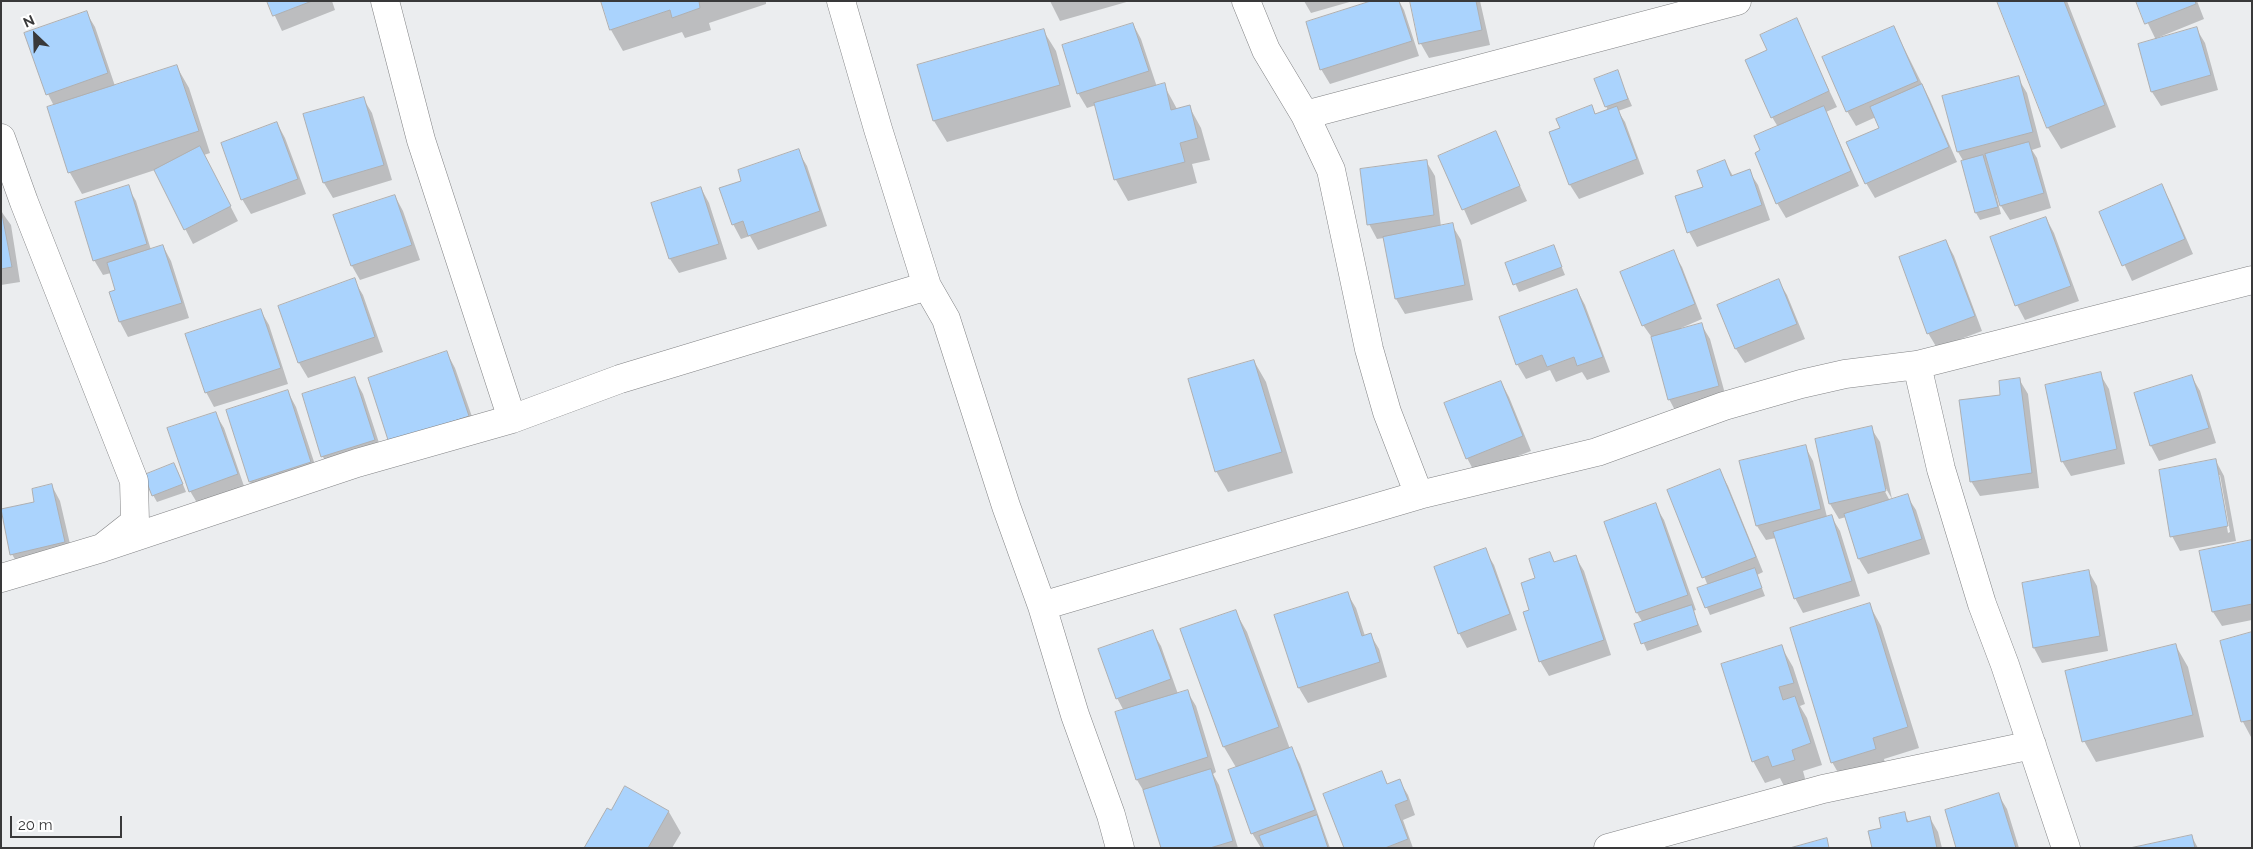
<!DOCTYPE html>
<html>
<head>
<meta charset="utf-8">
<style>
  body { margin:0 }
  #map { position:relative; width:2253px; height:849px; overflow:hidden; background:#ebedef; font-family:Raleway,sans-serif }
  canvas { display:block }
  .frame { position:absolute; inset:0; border:2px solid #39393a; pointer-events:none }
  .north { position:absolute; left:10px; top:10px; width:50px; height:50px; -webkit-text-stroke:4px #fff; paint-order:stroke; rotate:336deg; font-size:14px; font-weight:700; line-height:20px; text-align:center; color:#39393a }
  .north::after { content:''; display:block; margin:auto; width:18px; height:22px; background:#39393a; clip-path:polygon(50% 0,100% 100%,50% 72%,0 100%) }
  .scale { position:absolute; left:10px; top:816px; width:112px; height:22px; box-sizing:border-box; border:2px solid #39393a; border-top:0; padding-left:6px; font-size:15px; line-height:18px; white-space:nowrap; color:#39393a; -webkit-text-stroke:4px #fff; paint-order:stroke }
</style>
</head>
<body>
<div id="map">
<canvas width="2253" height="849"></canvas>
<div class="frame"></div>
<div class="north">N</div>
<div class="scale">20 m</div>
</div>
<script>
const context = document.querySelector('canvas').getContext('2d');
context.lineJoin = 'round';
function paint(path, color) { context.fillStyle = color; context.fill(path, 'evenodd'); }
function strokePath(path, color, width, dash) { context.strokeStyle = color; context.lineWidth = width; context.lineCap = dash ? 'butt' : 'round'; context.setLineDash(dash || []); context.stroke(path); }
paint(new Path2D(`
  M268,1H332L335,10L282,31Z
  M602,1H766V4L709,23L711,30L685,38L682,32L623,51L611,30Z
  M1050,1H1130L1060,21Z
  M1304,1H1353L1311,13Z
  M1375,1H1399L1404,10L1419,56L1330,84L1321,69Z
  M1411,1H1480L1490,45L1429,58L1421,44Z
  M1999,1H2067L2116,127L2061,149L2048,128Z
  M2137,1H2197L2204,19L2157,38V40L2196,28L2205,43L2218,90L2161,106L2152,92L2156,40Z
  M86,12L95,27L115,86L177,67L189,88L210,153L204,155L238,221L193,244L155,170L82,194L70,173L49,108L54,106L48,94Z
  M1796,20L1837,107L1826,112L1859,186L1786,218L1777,203L1762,151L1778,127L1772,117L1769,51Z
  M1133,24L1141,39L1157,87L1164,85L1177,109L1189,106L1201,128L1210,160L1192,164L1197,183L1128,201L1116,180L1096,105L1087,108L1078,93Z
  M1894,28L1930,100L1957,162L1875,198L1866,183L1881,128L1876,117L1856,126L1847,111Z
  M1043,30L1056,51L1071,107L947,142L934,121L918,66Z
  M1617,72L1632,106L1618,111L1625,122L1644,174L1579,199L1570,185L1561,129L1592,107L1596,115L1608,111L1596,80Z
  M2018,78L2027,93L2041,147L2032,150L2037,158L2051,208L2010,220L2001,206L1998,194L1996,195L2001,214L1980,220L1976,213L1964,162L1958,152Z
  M363,98L372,113L392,180L333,198L324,183L305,115Z
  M277,123L285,138L306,194L251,214L242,199L222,143Z
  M1495,132L1527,201L1471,225L1440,156Z
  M798,151L807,166L827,226L758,250L750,236L741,239L733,224L743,182Z
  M1426,161L1435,176L1441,227L1452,225L1461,240L1473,300L1405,314L1396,299L1384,238L1377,239L1369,224Z
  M1725,162L1733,176L1749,171L1758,185L1770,220L1697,247L1689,232L1704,187Z
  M2162,186L2170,201L2193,254L2132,281L2100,212Z
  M128,187L136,201L151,250L163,246L171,261L189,318L128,337L120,322L111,293L116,291L111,273L103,275L94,260Z
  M701,188L709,203L727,259L679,273L670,259L653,204Z
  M395,196L403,211L420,260L360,280L352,266Z
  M1,211L11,225L20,282L1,285Z
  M2046,218L2054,233L2079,301L2025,320L2017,305Z
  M1946,241L1954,256L1982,331L1937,348L1928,333Z
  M1553,246L1565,275L1519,292L1507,264Z
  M1673,252L1682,267L1702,319L1681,328L1682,329L1701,324L1710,339L1727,401L1677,414L1669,399L1653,339L1643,325Z
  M354,280L363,295L383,352L308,378L299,363L279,307Z
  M1778,280L1787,295L1805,339L1745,363L1736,349L1718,305Z
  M1577,290L1585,305L1610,372L1587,380L1582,372L1556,382L1550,370L1526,379L1517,364Z
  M261,311L269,325L288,384L214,407L206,392Z
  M447,353L455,368L477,431L399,457Z
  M1254,361L1266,382L1293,473L1228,492L1216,471Z
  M2100,374L2109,389L2125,464L2071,476L2062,461Z
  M2192,377L2200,391L2216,443L2159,461L2151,446L2136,394Z
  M355,379L363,394L383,455L331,472L323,457L303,395Z
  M2019,379L2028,394L2039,488L1980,496L1971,481L2002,396Z
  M1501,382L1509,397L1531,451L1475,473L1467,458Z
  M288,392L296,407L319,477L259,496L250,482L228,411Z
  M215,413L224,428L245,489L199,506L190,491Z
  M1871,428L1880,442L1892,499L1884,485L1882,486L1890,501L1907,496L1916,510L1930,554L1868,574L1859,559L1846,517L1839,519L1830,504Z
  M1805,446L1813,461L1827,517L1831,516L1840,531L1860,596L1803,613L1795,598L1776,538L1766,540L1757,526Z
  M2216,461L2224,476L2236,541L2180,551L2172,536ZM2218,475H2220L2230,532L2228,533Z
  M1720,471L1728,486L1763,572L1757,575L1765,596L1710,615L1699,589L1708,586L1669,491Z
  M178,472L186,492L157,502L153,495Z
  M52,486L60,501L73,557L20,569L12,554L36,503Z
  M1655,505L1664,520L1696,610L1693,611L1702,632L1647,651L1636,625L1643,623L1637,613L1605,522Z
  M2252,542V620L2222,626L2213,612Z
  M1485,550L1494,565L1517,630L1467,648L1459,633Z
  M1550,554L1555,563L1575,556L1584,571L1611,655L1549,676L1540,661L1531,611L1536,579Z
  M2089,572L2097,586L2108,651L2042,663L2034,648L2023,584Z
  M1347,593L1356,608L1365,636L1370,634L1379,649L1387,677L1308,703L1299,688L1276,616Z
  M1869,604L1881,626L1919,748L1884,759L1887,770L1844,783L1832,762Z
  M1235,611L1247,632L1290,749H1292L1300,764L1330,848H1261L1252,833L1237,769L1224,747Z
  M1152,631L1161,646L1178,694L1187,691L1196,706L1216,772L1213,774L1219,785L1238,848H1162L1146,795L1137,780L1117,713L1124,711L1117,698Z
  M2252,634V737H2251L2243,722L2222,642Z
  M1781,646L1793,667L1805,704L1800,706L1807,718L1822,765L1803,771L1806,782L1785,788L1780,778L1765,783L1753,761Z
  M2176,646L2188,667L2204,737L2096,762L2084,741Z
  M1381,772L1388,785L1399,780L1408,795L1415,815L1403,820L1413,848H1345Z
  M1998,794L2007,809L2019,848H1958Z
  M612,812H669L681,833L672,848H585Z
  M1904,814L1909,822L1930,818L1938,832L1942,848H1874L1883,829Z
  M2192,837L2198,848H2136Z`), '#0003');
const building = new Path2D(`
  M267,1H312L273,16Z
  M601,1H699L700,8L672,18L670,10L610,30Z
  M1371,1H1399L1412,41L1320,70L1306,22Z
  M1410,1H1476L1482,30L1419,44Z
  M1997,1H2064L2105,105L2047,128Z
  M2136,1H2195L2196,4L2145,24Z
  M87,11L108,73L46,95L24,33Z
  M1797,18L1829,91L1771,118L1745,60L1767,50L1760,35Z
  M1133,23L1149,71L1077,94L1062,45Z
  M1894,26L1918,81L1846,112L1822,57Z
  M2197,27L2211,75L2151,92L2138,44Z
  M1044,29L1060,85L933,121L917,65Z
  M177,65L199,131L68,173L47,107Z
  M1618,70L1628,99L1605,107L1594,79Z
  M2019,76L2033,132L1957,152L1942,96Z
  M1165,83L1171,110L1190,105L1198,138L1180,143L1185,162L1114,180L1094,103Z
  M1922,84L1949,147L1865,184L1846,142L1879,128L1870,107Z
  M364,97L384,165L323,183L303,114Z
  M1592,105L1595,114L1617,106L1637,159L1569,185L1549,132L1560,128L1556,119Z
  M1824,106L1851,171L1776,204L1755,153L1760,150L1754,136Z
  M277,122L298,179L241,200L221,143Z
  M1496,131L1520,186L1462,210L1438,156Z
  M2029,142L2044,193L2000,206L1985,154Z
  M200,146L231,206L184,230L154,170Z
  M799,149L820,211L748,236L743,221L732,225L719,188L741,181L738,170Z
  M1983,155L1998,207L1975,213L1961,161Z
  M1427,160L1434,215L1367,225L1360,169Z
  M1725,160L1731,176L1750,169L1762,205L1687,233L1675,196L1703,187L1697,171Z
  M2162,184L2185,239L2122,266L2099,212Z
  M129,185L147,244L93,261L75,202Z
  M701,187L719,244L669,259L651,203Z
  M395,195L412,245L351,266L333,215Z
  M1,209L12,267L1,269Z
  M2046,217L2071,286L2015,306L1990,237Z
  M1453,223L1465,285L1395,299L1383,237Z
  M1946,240L1975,316L1927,334L1899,257Z
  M163,245L182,303L119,322L109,292L115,290L107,263Z
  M1554,245L1562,267L1513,285L1505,263Z
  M1674,250L1695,304L1642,326L1620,272Z
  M355,278L375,337L298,363L278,306Z
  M1779,279L1797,324L1735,349L1717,305Z
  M1577,289L1603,357L1577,366L1574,357L1547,367L1542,355L1516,365L1499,317Z
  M261,309L281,368L205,393L185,334Z
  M1702,323L1719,386L1668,400L1651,337Z
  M447,351L469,416L389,443L368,378Z
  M1254,360L1282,452L1215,472L1188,379Z
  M2101,372L2117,449L2061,462L2045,385Z
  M2192,375L2209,428L2150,446L2134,393Z
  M355,377L375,440L321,457L302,394Z
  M2020,378L2032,473L1970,482L1959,400L2000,395L1999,381Z
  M1501,381L1523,436L1466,459L1444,403Z
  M288,390L311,462L249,482L226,410Z
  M216,412L238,474L189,492L167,428Z
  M1872,426L1886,491L1829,504L1815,439Z
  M1806,445L1821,509L1756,526L1739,461Z
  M2216,459L2228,526L2170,537L2159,470Z
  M174,463L183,484L152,496L144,475Z
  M1720,469L1756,557L1702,578L1667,490Z
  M52,484L65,542L10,555L1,509L34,502L32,489Z
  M1908,494L1922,539L1858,559L1844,514Z
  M1656,503L1688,595L1636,613L1604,522Z
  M1832,515L1852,581L1794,599L1773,532Z
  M2252,540V604L2212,612L2199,551Z
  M1486,548L1510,614L1458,634L1434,567Z
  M1550,552L1554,562L1576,555L1604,640L1539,662L1523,612L1529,610L1521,583L1535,578L1529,559Z
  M1755,568L1762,588L1705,608L1697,588Z
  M2089,570L2100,636L2033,648L2022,583Z
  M1348,592L1362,636L1371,633L1380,662L1298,688L1274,615Z
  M1870,603L1908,727L1873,738L1876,749L1831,763L1790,628Z
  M1692,605L1698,625L1641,644L1634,624Z
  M1236,610L1279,727L1223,747L1180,629Z
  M1153,630L1171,679L1116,699L1098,649Z
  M2252,632V720L2241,722L2220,641Z
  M2176,644L2193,715L2082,742L2065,671Z
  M1782,645L1794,683L1779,687L1783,700L1795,696L1811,743L1792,750L1795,760L1772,767L1768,756L1752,762L1721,664Z
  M1188,690L1208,757L1136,780L1115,712Z
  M1292,747L1315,810L1251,834L1228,770Z
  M1211,769L1233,841L1210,848H1161L1143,790Z
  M1382,771L1387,784L1400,779L1408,800L1395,805L1408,839L1385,848H1344L1323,794Z
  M625,786L669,811L648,848H584L607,808L611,810Z
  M1999,793L2016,848H1956L1945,810Z
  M1905,812L1907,822L1930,816L1937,848H1872L1868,831L1881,828L1879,818Z
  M1317,815L1328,848H1264L1259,836Z
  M2192,835L2195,848H2130Z
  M1827,838L1829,848H1790Z`);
paint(building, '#aad3fd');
strokePath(building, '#aeafb1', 1);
const minor = new Path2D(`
  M385,1L421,140L512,419
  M841,1L878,129L927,286L946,319L1006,506L1042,606L1075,715L1111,815L1120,848
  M1246,1L1266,50L1305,115L1331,170L1369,349L1387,412L1419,495
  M1305,115L1737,1
  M1,138L24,202L134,481L135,522L102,548L1,578
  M1917,365L1941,469L1982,604L2005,665L2066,848
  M102,548L357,463L512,419L620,379L927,286
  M1042,606L1419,495L1597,452L1724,406L1801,384L1845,374L1917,365L2252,280
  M1608,848L1823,789L2032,745`);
strokePath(minor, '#828385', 29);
strokePath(minor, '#fff', 28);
</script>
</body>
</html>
